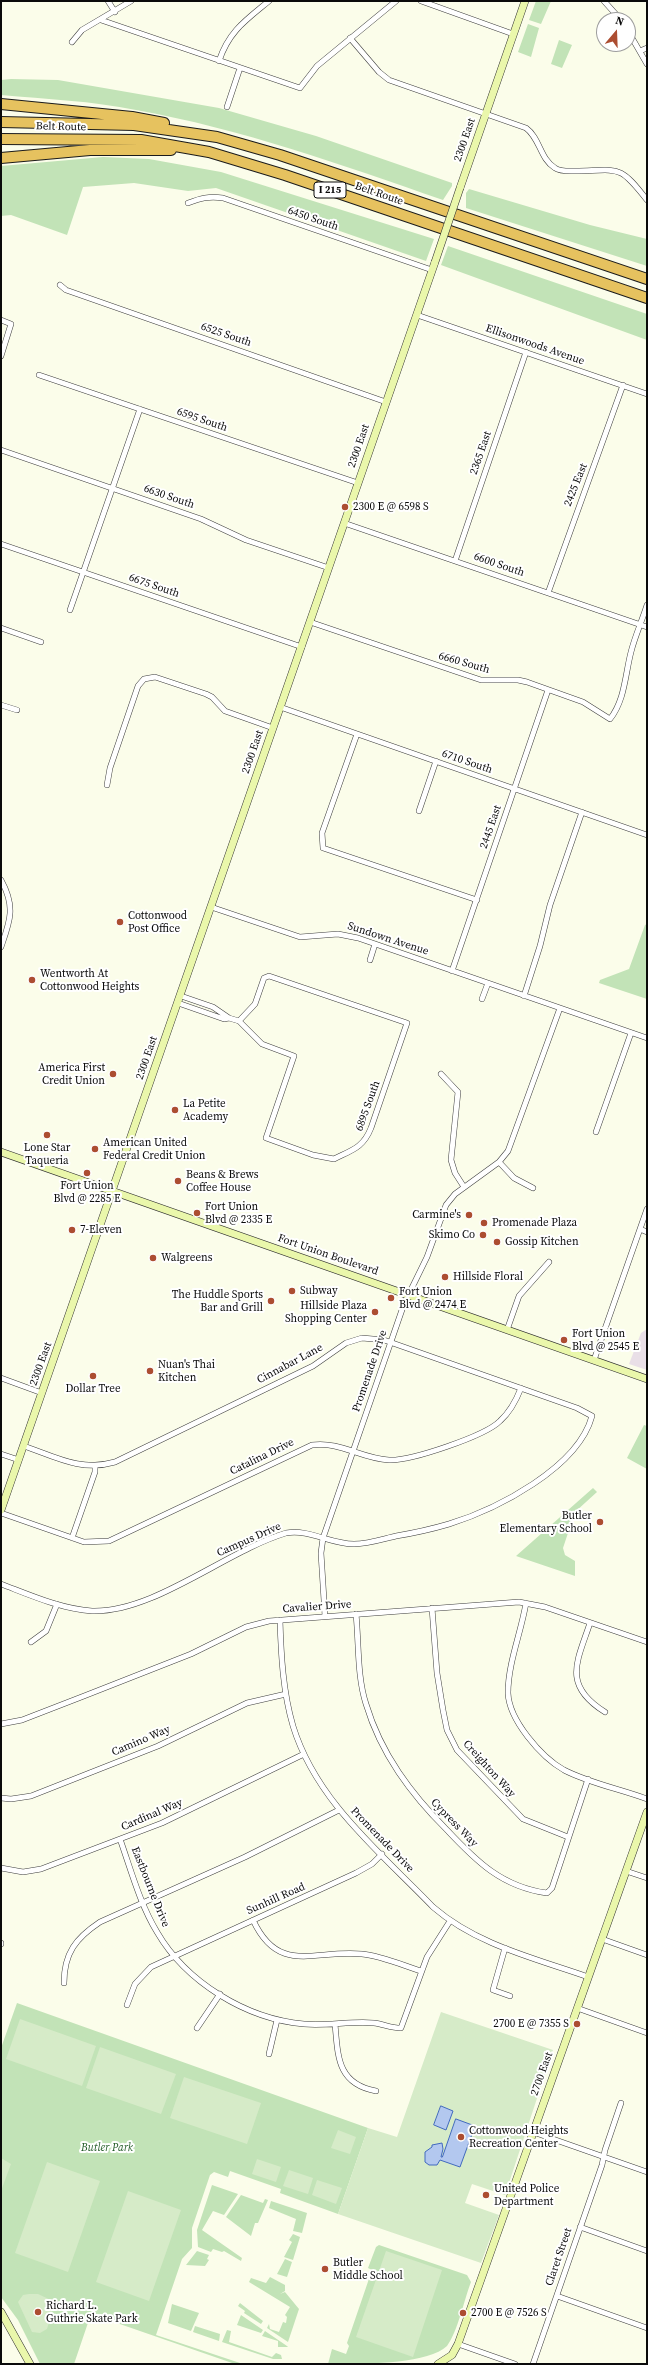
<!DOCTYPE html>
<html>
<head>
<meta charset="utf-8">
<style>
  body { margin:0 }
  #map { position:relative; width:648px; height:2365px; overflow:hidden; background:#fbfdea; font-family:"Source Serif 4",serif }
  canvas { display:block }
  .frame { position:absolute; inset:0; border:2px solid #0a0a0a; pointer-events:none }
  .north { position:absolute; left:596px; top:12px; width:40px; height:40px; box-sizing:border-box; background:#fff; border:1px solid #9d9d9d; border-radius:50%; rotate:19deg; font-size:11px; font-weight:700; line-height:16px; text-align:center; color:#0a0a0a }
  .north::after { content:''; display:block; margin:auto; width:14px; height:18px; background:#ac4d31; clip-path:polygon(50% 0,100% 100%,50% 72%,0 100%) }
</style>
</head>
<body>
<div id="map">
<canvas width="648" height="2365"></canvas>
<div class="frame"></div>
<div class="north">N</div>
</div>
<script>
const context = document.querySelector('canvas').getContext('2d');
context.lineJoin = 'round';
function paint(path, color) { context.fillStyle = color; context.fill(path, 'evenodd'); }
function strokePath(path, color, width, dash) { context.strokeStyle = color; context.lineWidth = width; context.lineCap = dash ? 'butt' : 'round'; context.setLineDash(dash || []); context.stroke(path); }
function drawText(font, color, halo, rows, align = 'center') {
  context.font = font + ' "Source Serif 4",serif'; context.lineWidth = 4; context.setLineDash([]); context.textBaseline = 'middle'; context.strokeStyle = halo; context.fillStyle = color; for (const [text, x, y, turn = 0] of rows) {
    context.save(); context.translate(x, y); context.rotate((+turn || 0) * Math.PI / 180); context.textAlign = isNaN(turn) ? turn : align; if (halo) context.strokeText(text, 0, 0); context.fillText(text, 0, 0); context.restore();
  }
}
paint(new Path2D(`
  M647,1329V1370L629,1364L641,1333Z`), '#e9dfe7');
paint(new Path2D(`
  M536,1H551L541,24L529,20Z
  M528,24L539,28L531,57L518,52Z
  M559,40L572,45L562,68L551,64Z
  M11,79L58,80L219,108L316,136L452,183V186L443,200C342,165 242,129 136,110C92,101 46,99 1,95V80Z
  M103,157L149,159L221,172L434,239L426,261L216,188L188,191L134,183L83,187L67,235L11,215L1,216V166Z
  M469,189L590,225L647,239V266L466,208V193Z
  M448,246L647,314V340L441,265Z
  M647,924V999L599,983L600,980L629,969L645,925Z
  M644,1425L647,1426V1469L627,1458Z
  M593,1488L597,1492L575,1512L563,1548L565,1555L575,1561V1576L516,1556Z
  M17,2003L368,2128L338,2214L280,2193L281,2189L230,2171L228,2177L214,2172L210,2175L192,2228V2248L182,2259L156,2335L243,2364H235L91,2314L74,2364H40L18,2320L1,2297V2048Z
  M212,2185L238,2194L224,2215L213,2211L202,2230L242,2258L241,2261L224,2251L222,2252L213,2249L211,2252L198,2247L197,2230Z
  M241,2195L263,2203L265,2199L268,2200L258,2223H255L251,2236L226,2217Z
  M271,2201L307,2213L302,2233L293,2231L296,2219L269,2208Z
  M293,2234L300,2237L293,2260L284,2257L292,2242L289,2240Z
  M379,2245L467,2275L471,2282C464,2300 458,2331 447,2346C427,2365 359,2364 328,2364L332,2349L346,2354L349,2346L347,2343L372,2270L368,2268L376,2247Z
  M197,2251L209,2255L207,2259L209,2260L205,2266L186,2265Z
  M285,2259L292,2262L287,2277L277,2274Z
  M270,2277L285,2285V2291L280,2294L285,2292L299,2309L288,2342L267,2328L269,2324L270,2329L279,2332L283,2322L286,2323L287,2317L285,2315L290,2307L249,2282L251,2278L266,2283Z
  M240,2303L263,2321L261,2324L244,2313L245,2311L238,2306Z
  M172,2304L199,2313L191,2331L168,2323Z
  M241,2315L263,2330L261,2333L237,2325Z
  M195,2326L220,2334L219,2341L193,2332Z
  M227,2330L231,2331L229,2342L272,2357L276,2353L281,2355L282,2359H273L222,2342Z
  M265,2331L287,2346L288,2347H278V2341L262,2336Z`), '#c2e3b7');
paint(new Path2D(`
  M441,2012L553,2050L505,2195L472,2184L465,2203L499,2215L481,2263L338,2214L368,2128L397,2137Z
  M20,2019L96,2046L82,2086L6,2059Z
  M100,2047L176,2074L161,2114L86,2088Z
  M184,2077L261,2103L247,2144L170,2118Z
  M338,2130L356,2137L350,2154L331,2148Z
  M1,2158L11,2164L1,2191Z
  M257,2159L281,2167L276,2182L252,2174Z
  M47,2162L100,2181L68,2272L15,2253Z
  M289,2170L313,2178L308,2194L283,2186Z
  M317,2180L342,2188L336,2204L312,2195Z
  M128,2191L181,2210L149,2301L96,2282Z
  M386,2251L442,2270L413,2357L356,2337Z
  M29,2294H38L55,2302L47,2329L40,2333L32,2332L18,2302L23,2295Z`), '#d6ebc8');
const water = new Path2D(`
  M441,2106L453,2111L446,2130L434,2125Z
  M456,2119L475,2126L460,2167L440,2160L437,2165H429L425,2162V2152L432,2147V2145L442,2143L443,2149L441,2157H442Z`);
paint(water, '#b3c8ef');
strokePath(water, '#426abf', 1);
const street = new Path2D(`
  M108,1L115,12
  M421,1L513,34
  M604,1L621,20
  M101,20L300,88L317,66L396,1
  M628,31L647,64
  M350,38L379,72L389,80L526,128C540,138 540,159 555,168C561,172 569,171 576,171C620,170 619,164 647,200
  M72,42L82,30L131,1
  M640,51L647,48
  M219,61C229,31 246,20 269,1
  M227,107L240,68
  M188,203C201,198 209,196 223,198L432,270
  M60,285L66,290L386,402
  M417,315L647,394
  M1,320L11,324L1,356
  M39,375L358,483
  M1,450L201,519L246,540L329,568
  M344,523L647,627
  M1,544L302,647
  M455,561L526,352
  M548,593L623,385
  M70,610L140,409
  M310,622L481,680H518L527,682L583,702L610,719C625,700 625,675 631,652C635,636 642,621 647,605
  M1,628L41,642
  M1,705L17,710
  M280,707L647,835
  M357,734L322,833L323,848L477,900
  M107,785L110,768L138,686L144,679L155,677L206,694L212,697L225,711L273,728
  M419,811L436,761
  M1,880C16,907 10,921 1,947
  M211,907L300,937L338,934L358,938L647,1038
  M370,960L375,944
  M452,971L548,690
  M181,996L213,1007L229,1018L239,1021L262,1044L294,1056L266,1138L313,1155L334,1159C352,1150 363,1148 371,1128L407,1023L269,976L264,978L255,1004L239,1021
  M524,996L540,946L550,905L582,812
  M482,999L488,983
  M178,1003L224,1019L229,1018
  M441,1074L458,1092L451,1160L455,1173L464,1187
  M596,1132L631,1033
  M499,1162L514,1178L533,1188
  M640,1229L647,1232
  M507,1330L519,1296L549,1262
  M594,1360L647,1209
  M1,1378L42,1393
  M1,1454L19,1460
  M1,1513L84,1542L109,1541L312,1445C340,1441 362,1459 389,1460C411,1461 485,1436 500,1421C510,1412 516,1401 521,1388
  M72,1538L95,1472V1467
  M1,1584C30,1595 61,1609 92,1611C154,1613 226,1551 286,1533C310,1529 330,1544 354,1544C368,1544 383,1539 396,1536C414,1533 432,1529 449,1524C497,1509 578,1468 592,1416L577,1408L384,1340L362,1338L346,1343L313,1366L115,1462C81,1472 56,1457 24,1446
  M526,1603C521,1633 508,1663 508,1693C509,1720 541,1757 564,1770C589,1783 620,1789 647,1799
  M432,1608L437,1673L443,1710L447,1730L457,1750L523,1819L568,1837
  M356,1614C359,1644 357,1676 366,1704C381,1754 411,1794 447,1830C476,1861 502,1887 547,1893L552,1888L588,1779
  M325,1616L321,1553L323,1538L404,1304L427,1257L446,1205L455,1194L499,1162L508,1151L560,1008
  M280,1620C281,1655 283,1692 293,1726C316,1801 380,1852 433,1907C477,1945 534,1958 588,1977
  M590,1623C577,1662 562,1685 605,1712
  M31,1642L46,1631L57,1604
  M1,1724L22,1720L84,1696L191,1654L246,1627L269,1621L519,1602L545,1607L647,1642
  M1,1798L11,1799L31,1796L158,1746L247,1703L286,1694
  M120,1839C131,1870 140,1904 157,1932C186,1982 246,2019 304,2024C327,2026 351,2021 374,2023C383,2024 391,2028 401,2028L427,1957L450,1921
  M1,1868L23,1872L41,1869L162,1823L304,1754
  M626,1871L647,1878
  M253,1920C279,1976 315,1949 362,1954C382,1956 402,1965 421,1971
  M602,1939L647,1955
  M1,1944V1943
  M505,1948L493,1990L510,1996
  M64,1983C64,1953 76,1938 100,1922L245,1857L339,1810
  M127,2005L135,1984L151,1967L356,1873L372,1864L382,1854
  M577,2008L647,2033
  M335,2024C338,2056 337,2084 376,2091
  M197,2028L220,1994
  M269,2054L277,2020
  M533,2132L647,2172
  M580,2227L647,2251
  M557,2296L647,2328
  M458,2344L515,2364
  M533,2364L602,2165L605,2150L621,2103`);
const secondary = new Path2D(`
  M460,188L525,1
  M1,1152L647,1379
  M1,1510L435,262
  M1,2312L30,2364
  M438,2364L452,2355L458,2344L647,1812`);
const highway = new Path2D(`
  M1,104L132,117L164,123
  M1,122L134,125L217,137L280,155L647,279
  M1,139L141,140L209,152L285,175L647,298
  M1,158L90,150H171`);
strokePath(street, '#3d3d3d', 6);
strokePath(secondary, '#2c2c2c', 8);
strokePath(highway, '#1b1b1b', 12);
strokePath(street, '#fff', 5);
strokePath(secondary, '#eaf7ab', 7);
strokePath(highway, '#e6c25f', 10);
const secondaryBridge = new Path2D(`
  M435,262L460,188`);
strokePath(secondaryBridge, '#2c2c2c', 8, []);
strokePath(secondaryBridge, '#eaf7ab', 7);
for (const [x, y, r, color] of [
  [345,507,4,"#ac4d31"],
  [120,922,4,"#ac4d31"],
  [32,980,4,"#ac4d31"],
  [113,1074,4,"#ac4d31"],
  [175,1110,4,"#ac4d31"],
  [47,1135,4,"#ac4d31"],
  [95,1149,4,"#ac4d31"],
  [87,1173,4,"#ac4d31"],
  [178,1181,4,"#ac4d31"],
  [197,1213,4,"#ac4d31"],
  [469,1215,4,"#ac4d31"],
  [484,1223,4,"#ac4d31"],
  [72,1230,4,"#ac4d31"],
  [483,1235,4,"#ac4d31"],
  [497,1242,4,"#ac4d31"],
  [153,1258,4,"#ac4d31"],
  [445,1277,4,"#ac4d31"],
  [292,1291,4,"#ac4d31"],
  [391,1298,4,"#ac4d31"],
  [271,1301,4,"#ac4d31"],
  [375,1312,4,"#ac4d31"],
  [564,1340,4,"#ac4d31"],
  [150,1371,4,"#ac4d31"],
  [93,1376,4,"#ac4d31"],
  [600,1522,4,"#ac4d31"],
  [577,2024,4,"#ac4d31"],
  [461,2137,4,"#ac4d31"],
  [486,2195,4,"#ac4d31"],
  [325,2269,4,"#ac4d31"],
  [38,2312,4,"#ac4d31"],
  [463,2313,4,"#ac4d31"]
]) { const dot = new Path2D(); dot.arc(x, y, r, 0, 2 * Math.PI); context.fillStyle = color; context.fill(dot); strokePath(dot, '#fff', 1.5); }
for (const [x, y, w] of [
  [330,190,32]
]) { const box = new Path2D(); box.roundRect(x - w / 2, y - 8, w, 16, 3); context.fillStyle = '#fff'; context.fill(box); strokePath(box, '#0a0a0a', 1); }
drawText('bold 10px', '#0a0a0a', null, [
  ["I 215",330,190]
]);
drawText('11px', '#0a0a0a', '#fff', [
  ["Belt Route",61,127,1],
  ["2300 East",465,140,-71],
  ["Belt Route",379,194,19],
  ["6450 South",313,219,19],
  ["6525 South",226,335,19],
  ["Ellisonwoods Avenue",535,345,19],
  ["6595 South",202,420,19],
  ["2300 East",359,446,-71],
  ["2365 East",481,453,-71],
  ["2425 East",576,485,-68],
  ["6630 South",169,497,19],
  ["6600 South",499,565,19],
  ["6675 South",154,586,19],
  ["6660 South",464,663,16],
  ["2300 East",253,752,-71],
  ["6710 South",467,762,19],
  ["2445 East",491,827,-71],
  ["Sundown Avenue",388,939,18],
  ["2300 East",147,1058,-71],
  ["6895 South",368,1106,-70],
  ["Fort Union Boulevard",328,1255,19],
  ["2300 East",41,1364,-70],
  ["Cinnabar Lane",290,1364,-28],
  ["Promenade Drive",370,1371,-71],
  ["Catalina Drive",262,1457,-26],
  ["Campus Drive",249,1540,-24],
  ["Cavalier Drive",317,1607,-4],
  ["Camino Way",141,1741,-23],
  ["Creighton Way",489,1769,48],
  ["Cardinal Way",152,1815,-23],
  ["Cypress Way",454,1823,46],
  ["Promenade Drive",382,1840,46],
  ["Eastbourne Drive",150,1887,68],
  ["Sunhill Road",276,1899,-24],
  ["2700 East",542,2074,-70],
  ["Claret Street",559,2257,-71]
]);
drawText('11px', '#0a0a0a', '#fff', [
  ["2300 E @ 6598 S",353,507],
  ["Cottonwood",128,916],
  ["Post Office",128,929],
  ["Wentworth At",40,974],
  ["Cottonwood Heights",40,987],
  ["America First",105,1068,"right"],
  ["Credit Union",105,1081,"right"],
  ["La Petite",183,1104],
  ["Academy",183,1117],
  ["American United",103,1143],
  ["Federal Credit Union",103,1156],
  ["Lone Star",47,1148,"center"],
  ["Taqueria",47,1161,"center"],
  ["Beans & Brews",186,1175],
  ["Coffee House",186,1188],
  ["Fort Union",87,1186,"center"],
  ["Blvd @ 2285 E",87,1199,"center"],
  ["Fort Union",205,1207],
  ["Blvd @ 2335 E",205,1220],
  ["Carmine's",461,1215,"right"],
  ["Promenade Plaza",492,1223],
  ["7-Eleven",80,1230],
  ["Skimo Co",475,1235,"right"],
  ["Gossip Kitchen",505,1242],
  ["Walgreens",161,1258],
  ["Hillside Floral",453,1277],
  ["Subway",300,1291],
  ["Fort Union",399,1292],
  ["Blvd @ 2474 E",399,1305],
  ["The Huddle Sports",263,1295,"right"],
  ["Bar and Grill",263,1308,"right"],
  ["Hillside Plaza",367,1306,"right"],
  ["Shopping Center",367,1319,"right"],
  ["Fort Union",572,1334],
  ["Blvd @ 2545 E",572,1347],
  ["Nuan's Thai",158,1365],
  ["Kitchen",158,1378],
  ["Dollar Tree",93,1389,"center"],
  ["Butler",592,1516,"right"],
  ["Elementary School",592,1529,"right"],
  ["2700 E @ 7355 S",569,2024,"right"],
  ["Cottonwood Heights",469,2131],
  ["Recreation Center",469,2144],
  ["United Police",494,2189],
  ["Department",494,2202],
  ["Butler",333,2263],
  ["Middle School",333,2276],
  ["Richard L.",46,2306],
  ["Guthrie Skate Park",46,2319],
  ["2700 E @ 7526 S",471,2313]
], 'left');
drawText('italic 11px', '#225b26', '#fff', [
  ["Butler Park",107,2148]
]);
</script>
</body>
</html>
